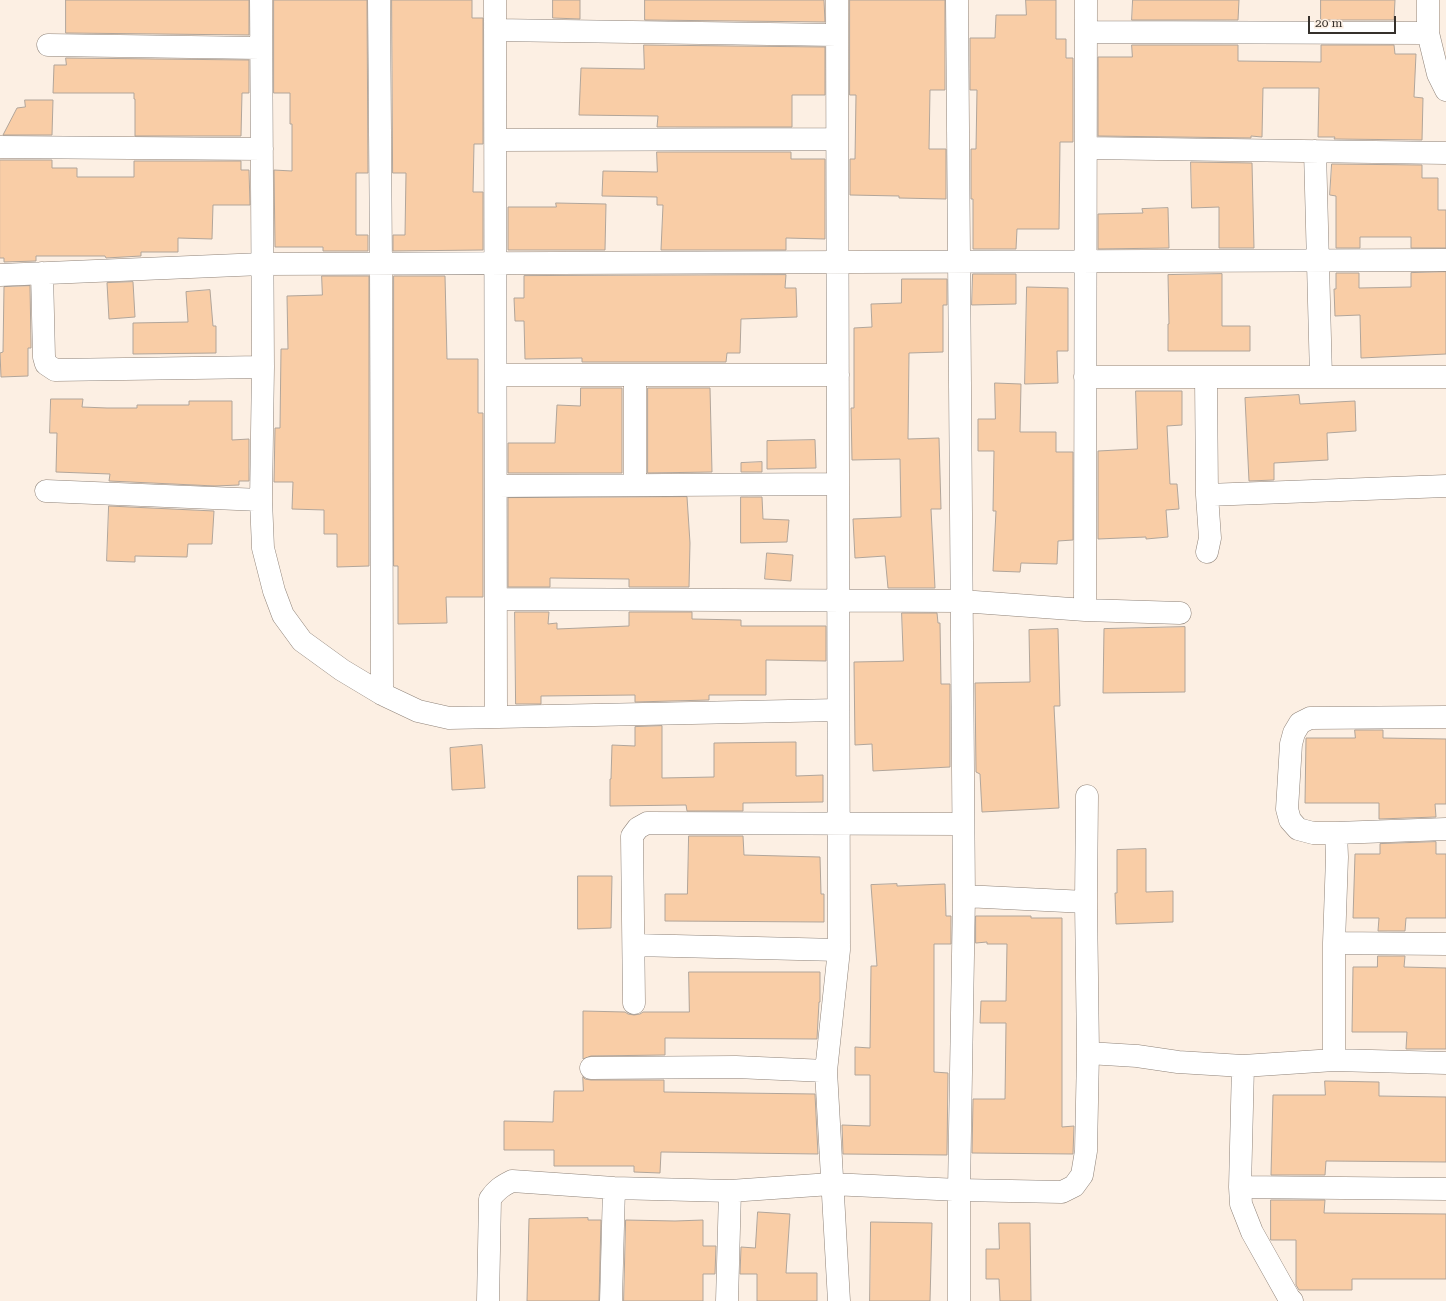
<!DOCTYPE html>
<html>
<head>
<meta charset="utf-8">
<style>
  body { margin:0 }
  #map { position:relative; width:1446px; height:1301px; overflow:hidden; background:#fcefe3; font-family:"Roboto Serif",serif }
  canvas { display:block }
  .scale { position:absolute; left:1308px; top:16px; width:88px; height:18px; box-sizing:border-box; border:2px solid #35302b; border-top:0; padding-left:5px; font-size:12px; line-height:14px; white-space:nowrap; color:#35302b; -webkit-text-stroke:3px #fcefe3; paint-order:stroke }
</style>
</head>
<body>
<div id="map">
<canvas width="1446" height="1301"></canvas>
<div class="scale">20 m</div>
</div>
<script>
const context = document.querySelector('canvas').getContext('2d');
context.lineJoin = 'round';
function paint(path, color) { context.fillStyle = color; context.fill(path, 'evenodd'); }
function strokePath(path, color, width, dash) { context.strokeStyle = color; context.lineWidth = width; context.lineCap = dash ? 'butt' : 'round'; context.setLineDash(dash || []); context.stroke(path); }
const building = new Path2D(`
  M66,0H249V35L66,33Z
  M274,0H367L368,173H356V235H368V251H323V247H275L274,170L292,171V124H290V93H274Z
  M392,0H472V18H483V144H474L473,192H483V250L393,251V235H405L406,173H393Z
  M553,0H580V19L553,18Z
  M645,0H824L825,22L645,20Z
  M850,0H945V90H930L929,149H946V199L899,198V196L850,195V159H855L856,95H850Z
  M1026,0H1056V39H1066V58H1073V142H1060L1059,229H1017L1016,249H973V199H971V149H976L977,90H970V38H995L996,15H1026Z
  M1133,0H1239L1238,20H1132Z
  M1321,0H1395L1394,20H1321Z
  M644,45L825,47V95H792V127H657L658,116L579,115L581,68L644,69Z
  M1132,45H1238V61L1321,62V45H1394L1395,54H1416L1414,97L1423,98L1422,140L1334,139L1335,137H1318L1319,88H1263L1262,137L1251,136V138L1098,136V57H1132Z
  M66,58L249,60V93H242L241,136H135V99H134V93H53L54,65H66Z
  M25,100H53L52,135H3L17,108L25,107Z
  M657,152H791V159H825V239L786,238V250H661L663,205H657V197L602,196L603,171L657,172Z
  M0,160H52V168H77V177H134V161H241V170H249L250,205H213L212,239L178,238V252H141V256L106,258L105,256H36V261L4,262V258H0Z
  M1191,162L1252,163L1254,248H1219V207L1192,208Z
  M1332,164L1422,165V178H1438V210H1446V248H1411V237H1360V248H1336V196L1330,195Z
  M556,203L606,204L605,250H508V207H556Z
  M1168,208L1169,248L1098,249V214L1143,213L1142,209Z
  M1446,272V354L1361,358L1360,315L1335,316L1334,289H1336V273H1359V288L1411,287V273Z
  M973,274H1016V304L972,305Z
  M1222,274V326H1250V351H1168V324H1169L1168,275Z
  M786,275L785,288H796L797,317L741,319L740,353H727L726,362H582V358L525,359L524,321H515L514,298H524V276Z
  M322,276H369V566L337,567V534H324V510L292,509L293,482H274L275,428H280L281,349H288L287,296L322,295Z
  M394,276H445L447,359H478V413H483V597H446L447,623L398,624V566H394Z
  M902,279H947V305H943V352L909,353L908,439L939,438L941,509H931L935,588H888L885,556L855,558L853,519L901,517L900,459L852,460L851,408H854V328L872,327L871,304L901,303Z
  M133,282L135,317L109,319L107,283Z
  M30,286L31,342V348H28V376L1,377L0,353L3,352L4,287Z
  M1027,287L1068,288V351H1057L1058,383L1025,384Z
  M210,290L213,326H216V353L133,354V323L188,322L186,292Z
  M995,383L1021,384L1020,432H1056V452H1073V540L1058,541L1057,564L1021,563L1020,572L993,571L996,511H993L994,451H978V419H995Z
  M581,388H622V473H508V443H555L557,405L580,406Z
  M648,388H710L712,472L648,473Z
  M1136,391H1182V425L1167,426L1170,484H1177L1179,509L1166,510L1168,537L1146,539V537L1098,539V451L1137,449Z
  M1299,395L1300,404L1355,401L1356,431L1327,433L1328,460L1274,463V480L1249,481L1245,398Z
  M51,399H83L82,407L107,408H137V405H189V401H232V440L249,439V481H239V485L215,486L109,481L110,474L56,472L57,433H50Z
  M815,440L816,468L767,469V441Z
  M762,462V472H741V463Z
  M687,497L690,543L689,587H629V579L550,578V587H508V498Z
  M741,497H762L763,519L789,520L787,542L741,543Z
  M109,506L214,511L212,544H188L187,557L135,556V562L107,561Z
  M767,553L793,555L791,581L765,579Z
  M515,612H549L548,624L557,623V629L629,626V612H692V619L741,620V626H826V661L766,660V695H709V700L635,702V695L541,696V704H516Z
  M902,613H937L938,623H940L941,684H950V767L873,771L872,744L855,745L854,662L903,661Z
  M1185,627V692L1103,693L1104,629Z
  M1058,629L1060,706H1054L1059,808L982,812L980,774L976,772L975,683L1030,682L1029,630Z
  M662,726V778L714,777V743L796,742V776L823,775V802L743,803V811H687L686,805L610,806V779H611L612,745L635,746V727Z
  M1355,730H1383V738L1446,739V804H1435L1436,817L1379,819V803H1305L1306,738H1355Z
  M482,745L485,788L452,790L450,748Z
  M689,836H743L744,855L820,857L821,894H824V922L665,921V894H687Z
  M1436,842V854H1446V918H1406L1405,931H1378L1379,918H1353L1355,854H1380V844Z
  M1146,849V892L1173,891V922L1116,924L1115,893H1117V850Z
  M578,876H612L611,928L578,929Z
  M897,884V886L945,884L946,916H951V944H934V1072L948,1073L947,1155L843,1154L842,1125L870,1126V1075H855V1047L870,1048L871,966H877L871,885Z
  M976,916H1031V918H1062V1127L1074,1126L1073,1154L972,1153L973,1099H1005L1006,1023H980L981,1001H1006L1007,944H987V942L976,943Z
  M1378,956H1405L1404,967L1446,968V1049H1406L1407,1032H1352L1353,967H1377Z
  M689,972H820V1002H819L817,1039L665,1038V1055L591,1056L583,1059V1011L625,1012L628,1014L634,1015L640,1014L643,1012H689Z
  M583,1077L585,1079L591,1080H664V1092L815,1094L818,1154L661,1152L660,1173L634,1172V1166H554V1150H504V1121L553,1122L554,1091H583Z
  M1325,1081L1379,1082V1096L1446,1097V1162L1326,1161L1325,1175H1271L1273,1095H1325Z
  M1271,1200H1325L1324,1213L1446,1214V1279H1352V1290H1299L1296,1285V1240H1271Z
  M758,1212L790,1214L786,1273H817V1301H757V1274H740L741,1247L755,1248Z
  M588,1218V1220H601L599,1301H527L529,1219Z
  M626,1220L675,1221L703,1220V1246H716L715,1274H703V1301H624Z
  M871,1222L932,1223L930,1301H870Z
  M999,1223H1030L1031,1301H1000L999,1279H986V1249H999Z`);
paint(building, '#f9cda6');
strokePath(building, '#b1a59a', 1);
const minor = new Path2D(`
  M261,0L263,367L261,500L263,548L274,591L283,615L302,641L342,670L382,694L418,711L449,718L838,710
  M379,0L381,264L382,694
  M495,0L496,717
  M837,0L839,950L826,1071L839,1301
  M957,0L964,896L959,1190V1301
  M1428,0V33L1438,74L1446,90
  M495,30L837,35
  M1086,32L1428,33
  M48,45L260,48
  M496,140L837,139
  M0,147L262,149
  M1086,148L1446,153
  M1315,151L1321,377
  M42,273L44,357L46,364L55,370L263,367
  M0,275L262,264L1446,260
  M496,375H838
  M635,375V485
  M1085,377H1446
  M1206,377L1207,495L1210,538L1207,552
  M496,486L838,484
  M46,491L261,500
  M1207,495L1446,486
  M496,599L961,601L1085,610L1180,613
  M1085,610L1086,0
  M1336,833H1313L1298,829L1290,820L1287,809L1291,744L1294,733L1300,723L1310,718L1446,717
  M964,896L1086,902
  M1334,943L1446,944
  M634,945L839,950
  M634,1003L632,836L638,828L647,823L962,824
  M1088,1053L1137,1056L1178,1062L1243,1066L1334,1060L1446,1063
  M1334,1060V943L1337,857L1336,833L1446,829
  M1243,1066L1240,1187L1241,1204L1252,1232L1289,1298L1292,1301
  M591,1068L736,1067L826,1071
  M1240,1187L1446,1189
  M488,1301L490,1199C496,1190 502,1186 512,1181L614,1188L730,1191L831,1184L959,1190L1062,1192L1074,1186L1082,1175L1086,1151L1088,1053L1086,902L1087,796
  M611,1301L614,1188
  M727,1301L730,1191`);
strokePath(minor, '#8f8379', 23);
strokePath(minor, '#fff', 22);
</script>
</body>
</html>
